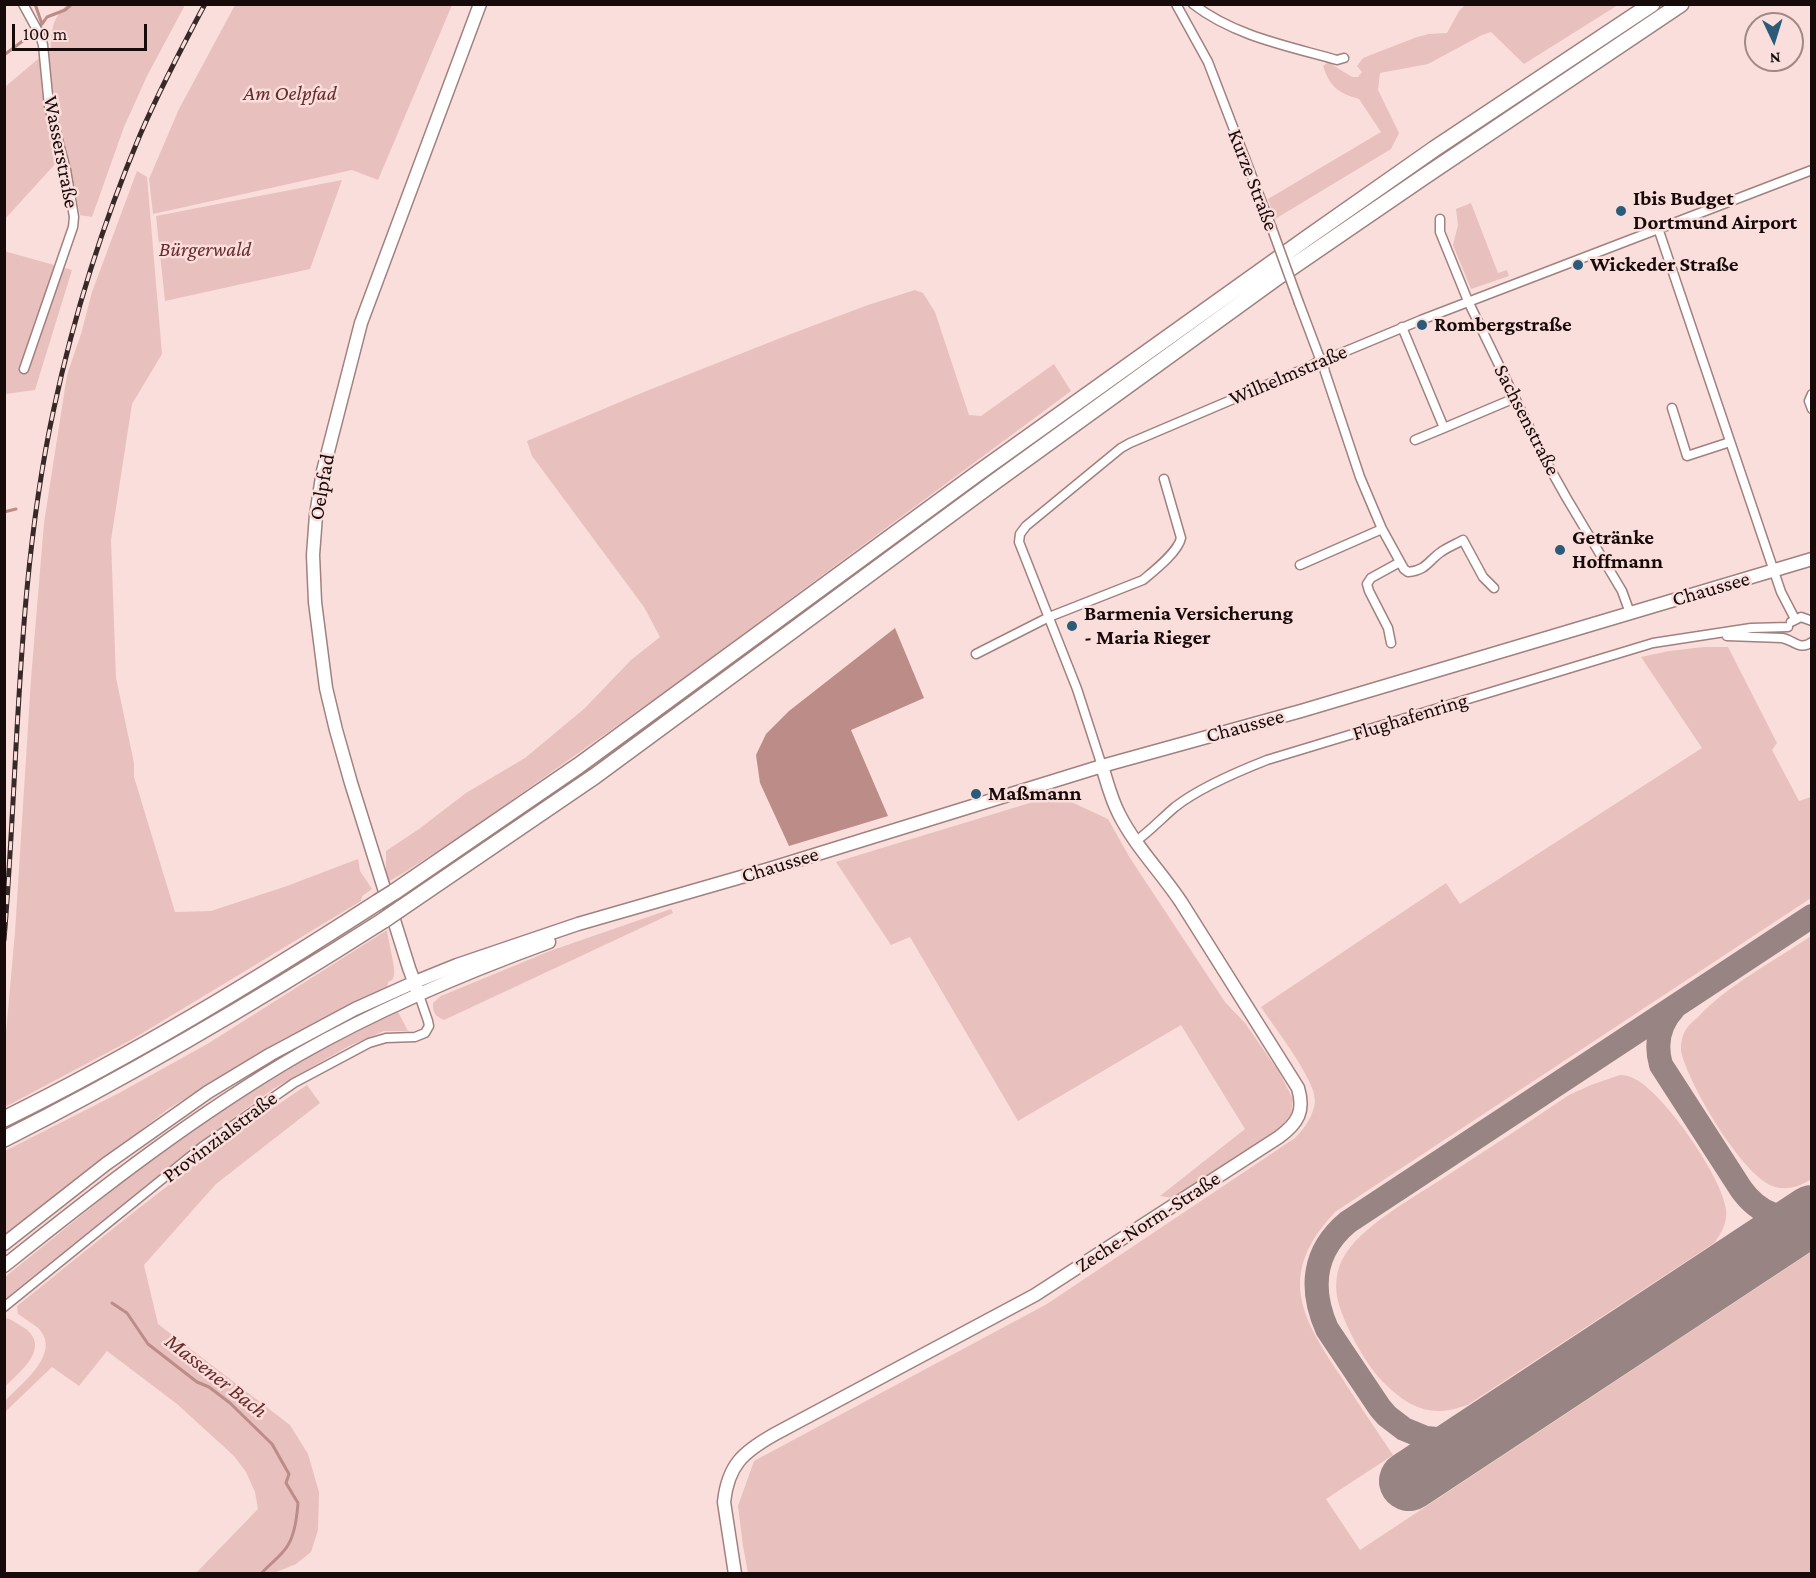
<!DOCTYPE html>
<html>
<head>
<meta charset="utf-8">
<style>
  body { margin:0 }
  #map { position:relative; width:1816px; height:1578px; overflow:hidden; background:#fadedb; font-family:"Crimson Pro",serif }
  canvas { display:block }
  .frame { position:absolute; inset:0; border:6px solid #160a0a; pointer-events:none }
  .north { position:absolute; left:1744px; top:12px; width:60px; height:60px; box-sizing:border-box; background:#fadedb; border:2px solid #9f8987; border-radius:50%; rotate:176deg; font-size:16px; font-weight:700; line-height:24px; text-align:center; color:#160a0a }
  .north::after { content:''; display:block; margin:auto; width:21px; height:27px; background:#2a5b79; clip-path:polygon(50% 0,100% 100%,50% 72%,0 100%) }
  .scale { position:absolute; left:12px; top:24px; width:135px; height:27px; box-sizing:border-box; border:3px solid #160a0a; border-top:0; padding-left:8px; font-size:18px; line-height:21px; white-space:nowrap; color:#160a0a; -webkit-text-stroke:4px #fadedb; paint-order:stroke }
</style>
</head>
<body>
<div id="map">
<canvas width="1816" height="1578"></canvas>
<div class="frame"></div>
<div class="north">N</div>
<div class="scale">100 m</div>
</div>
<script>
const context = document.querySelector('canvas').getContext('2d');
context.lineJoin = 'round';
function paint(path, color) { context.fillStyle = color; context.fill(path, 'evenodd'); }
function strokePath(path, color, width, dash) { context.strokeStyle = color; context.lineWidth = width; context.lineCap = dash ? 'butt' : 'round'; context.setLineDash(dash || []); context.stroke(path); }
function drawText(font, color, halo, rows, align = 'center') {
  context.font = font + ' "Crimson Pro",serif'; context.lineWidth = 5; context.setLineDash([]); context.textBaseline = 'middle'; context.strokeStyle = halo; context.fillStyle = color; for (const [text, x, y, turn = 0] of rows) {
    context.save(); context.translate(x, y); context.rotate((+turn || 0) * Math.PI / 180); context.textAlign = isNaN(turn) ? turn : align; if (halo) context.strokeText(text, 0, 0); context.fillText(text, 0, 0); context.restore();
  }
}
paint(new Path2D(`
  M67,5H185L147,76L124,127L92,217L80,215L66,152L5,219V87L51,48C51,30 53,17 67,5Z
  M235,5H452L378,180L352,170L153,214L149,179L179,109Z
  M1465,5H1618L1524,64L1491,32L1482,35L1428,64L1380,73L1378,90L1399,133L1391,149L1275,219L1268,199L1381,132L1359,99C1338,93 1330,87 1323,66L1328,62L1352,77H1358L1362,72L1357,66L1363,58L1417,37L1429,34L1447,33L1459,11Z
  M137,171L147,177L162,354L132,404L111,540L116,678L134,763V777L175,912L211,911L287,886L358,859L360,871L372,889L362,896L361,901L131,1040L5,1107V1044L15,932L31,679L44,523L67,375L81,334L92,292Z
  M342,180L310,269L165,301L156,216Z
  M1471,203L1498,273L1507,270L1509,276L1471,289L1453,245L1458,225L1456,209Z
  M4,251L72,270L35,390L5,394Z
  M915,290L923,293L935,312L969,415L981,416L1054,364L1071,391L670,688L467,832L405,872L388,882L386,876V851L419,829L466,793L525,758L585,708L631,660L660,637L644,607L532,456L527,441L644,392L783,337L868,305Z
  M1704,647H1728L1777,743L1772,750L1799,801L1811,797V898L1335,1212C1278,1273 1299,1314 1340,1375C1357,1402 1375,1428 1393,1455L1326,1499L1360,1550L1811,1252V1573H748L743,1546L738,1506L754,1461L1047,1304L1295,1138C1305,1128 1314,1115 1315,1101C1316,1080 1274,1027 1261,1007L1446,883L1460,904L1702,748L1641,657L1669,651Z
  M1056,795L1108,819L1130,858L1225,1002L1245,1023L1279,1072L1293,1099L1291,1114L1281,1127L1173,1198L1160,1196L1245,1129L1181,1025L1018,1121L910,937L891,945L836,862Z
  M671,909L673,913L444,1020C435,1016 433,1013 433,1003L441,996L550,951Z
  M387,930C388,940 396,969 394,975C393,980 392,980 388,982L387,990L285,1038L168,1109L5,1236V1151L119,1093L209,1043Z
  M1811,936V1179C1800,1187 1786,1191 1772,1186C1741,1173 1691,1088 1682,1055C1680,1048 1681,1040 1684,1033C1687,1026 1694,1021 1699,1016C1728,985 1776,960 1811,936Z
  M398,1012L408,1031H384L349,1046L273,1089L192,1148L5,1299V1277L156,1155L229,1106L322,1049Z
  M1620,1075C1625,1075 1629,1076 1633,1078C1663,1091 1722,1177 1726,1209C1728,1222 1721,1234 1714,1243L1469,1404C1434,1419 1410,1409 1384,1383C1366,1366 1341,1320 1337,1296C1335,1284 1337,1270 1342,1260C1359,1226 1417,1196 1448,1175C1488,1149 1529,1122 1569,1095L1591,1085Z
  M307,1085L320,1103L216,1184L144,1265L158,1324L290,1425L308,1454L319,1492L318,1530L311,1552L296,1564L274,1573H196L258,1509L255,1492L246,1472L234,1456L177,1404L107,1351L79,1386L52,1367L5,1412V1401C21,1384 63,1353 38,1328C32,1323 25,1319 18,1314L17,1306C112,1230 205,1152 307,1085Z
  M5,1318C12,1319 19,1325 26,1329C51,1349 18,1373 5,1387Z`), '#e8c0bd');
paint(new Path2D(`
  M895,628L924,698L851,730L888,816L789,846L760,783L756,755L766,734L789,711Z`), '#bc8c88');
strokePath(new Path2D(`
  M35,4L42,24
  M4,55L28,37L42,24L47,17L65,10L72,4
  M4,512L16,509
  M112,1303L127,1313L148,1344L197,1382L209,1387L230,1403L272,1444L289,1474L286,1483L298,1503C297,1516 295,1534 288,1545C282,1556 269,1564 261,1574`), '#bc8c88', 3);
strokePath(new Path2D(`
  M1674,1008C1659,1024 1655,1044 1661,1065L1741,1189C1758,1213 1783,1224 1812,1213
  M1490,1428L1469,1437L1446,1440L1426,1438L1404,1429L1387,1416L1380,1408L1327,1329C1309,1288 1313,1251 1348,1222L1812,916`), '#988482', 24);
strokePath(new Path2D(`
  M1409,1481L1812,1215`), '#988482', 60);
const street = new Path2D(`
  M23,4L40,35L43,45L49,106L66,170L74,217L73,227L24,369
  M1176,4L1208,62L1271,226
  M1193,4C1234,36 1288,46 1337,60L1344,58
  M1440,219V232L1468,301L1543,456L1566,497L1622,591L1630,613
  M1658,228L1781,592L1795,619
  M1299,303L1319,356L1322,359L1325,372L1360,477L1382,529L1300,565
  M1402,327L1444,428L1415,440
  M1812,394L1809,401L1812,409
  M1672,408L1687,456L1730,442
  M1444,428L1515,398
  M1382,529L1404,569L1408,572C1426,571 1429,560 1441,552C1448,547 1456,544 1463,540L1483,577L1494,588
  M1791,622L1801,617L1812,621
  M1727,636L1782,638C1794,640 1799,651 1812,642
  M1391,643L1388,628L1369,591L1367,584L1371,578L1400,562
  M976,654L1049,617L1143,580C1155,570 1178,552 1181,538L1164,479
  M1102,766L1077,689L1019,542L1020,534L1026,526L1121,448L1130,443L1311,366L1322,359H1327L1421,320L1812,170
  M1136,841C1150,831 1162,818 1175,807C1199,788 1239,771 1267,760L1653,643L1751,628L1788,627
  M4,1307L202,1147L294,1083L369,1043L386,1038L415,1037L425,1033L429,1026L428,1021L419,995`);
const secondary = new Path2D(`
  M419,995L409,968L351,783L336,730L326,688L315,602L313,555L316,515L323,471L361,323L480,4
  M4,1244L106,1164L208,1092L271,1054L355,1009L415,982L457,965L578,924L769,869L1102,766L1301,711L1812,559
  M4,1266C99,1190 195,1115 300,1054C379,1009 464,973 549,942
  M735,1574L724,1502C728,1465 743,1452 775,1434L1035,1295L1279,1137C1298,1123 1305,1111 1298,1088L1181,902C1161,872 1135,846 1119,814C1111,799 1107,782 1102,766`);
const highway = new Path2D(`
  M394,892L578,766L978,473L1307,238L1434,149L1652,4
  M400,909L595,776L993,483L1279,276L1425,176L1681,4
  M4,1119C134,1055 257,980 378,902
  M4,1139C135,1073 260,999 384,920`);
strokePath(street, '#a1817f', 11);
strokePath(secondary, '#a1817f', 15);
strokePath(highway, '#a1817f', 18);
strokePath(street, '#fff', 8);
strokePath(secondary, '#fff', 12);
strokePath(highway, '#fff', 15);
const rail = new Path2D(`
  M4,940C19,762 16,582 54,408C74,315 103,223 140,135C159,91 182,47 205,4`);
strokePath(rail, '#372928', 5);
strokePath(rail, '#fadedb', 3, [9]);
const streetBridge = new Path2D(`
  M1271,226L1299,303`);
const highwayBridge = new Path2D(`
  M378,902L394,892
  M384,920L400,909`);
strokePath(streetBridge, '#a1817f', 11, []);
strokePath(highwayBridge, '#a1817f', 18, []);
strokePath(streetBridge, '#fff', 8);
strokePath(highwayBridge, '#fff', 15);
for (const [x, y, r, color] of [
  [1621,211,6,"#2a5b79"],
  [1578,265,6,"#2a5b79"],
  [1422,325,6,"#2a5b79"],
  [1560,550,6,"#2a5b79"],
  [1072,626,6,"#2a5b79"],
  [976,794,6,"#2a5b79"]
]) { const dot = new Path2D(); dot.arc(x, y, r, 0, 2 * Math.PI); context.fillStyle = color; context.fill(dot); strokePath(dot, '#fadedb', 2); }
drawText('italic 21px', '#682b2a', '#fadedb', [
  ["Am Oelpfad",290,94],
  ["Bürgerwald",205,250]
]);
drawText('21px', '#160a0a', '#fadedb', [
  ["Wasserstraße",61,152,79],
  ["Kurze Straße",1253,180,69],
  ["Wilhelmstraße",1288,375,-23],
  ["Sachsenstraße",1527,420,63],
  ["Oelpfad",322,487,-80],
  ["Chaussee",1711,589,-16],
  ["Flughafenring",1410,717,-17],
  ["Chaussee",1245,726,-15],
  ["Chaussee",780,865,-17],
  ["Provinzialstraße",220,1137,-37],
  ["Zeche-Norm-Straße",1148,1222,-33]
]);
drawText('bold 21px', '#160a0a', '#fadedb', [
  ["Ibis Budget",1633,199],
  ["Dortmund Airport",1633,223],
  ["Wickeder Straße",1590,265],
  ["Rombergstraße",1434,325],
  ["Getränke",1572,538],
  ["Hoffmann",1572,562],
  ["Barmenia Versicherung",1084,614],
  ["- Maria Rieger",1084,638],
  ["Maßmann",988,794]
], 'left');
drawText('italic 22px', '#662928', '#fadedb', [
  ["Massener Bach",216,1376,38]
]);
</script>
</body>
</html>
